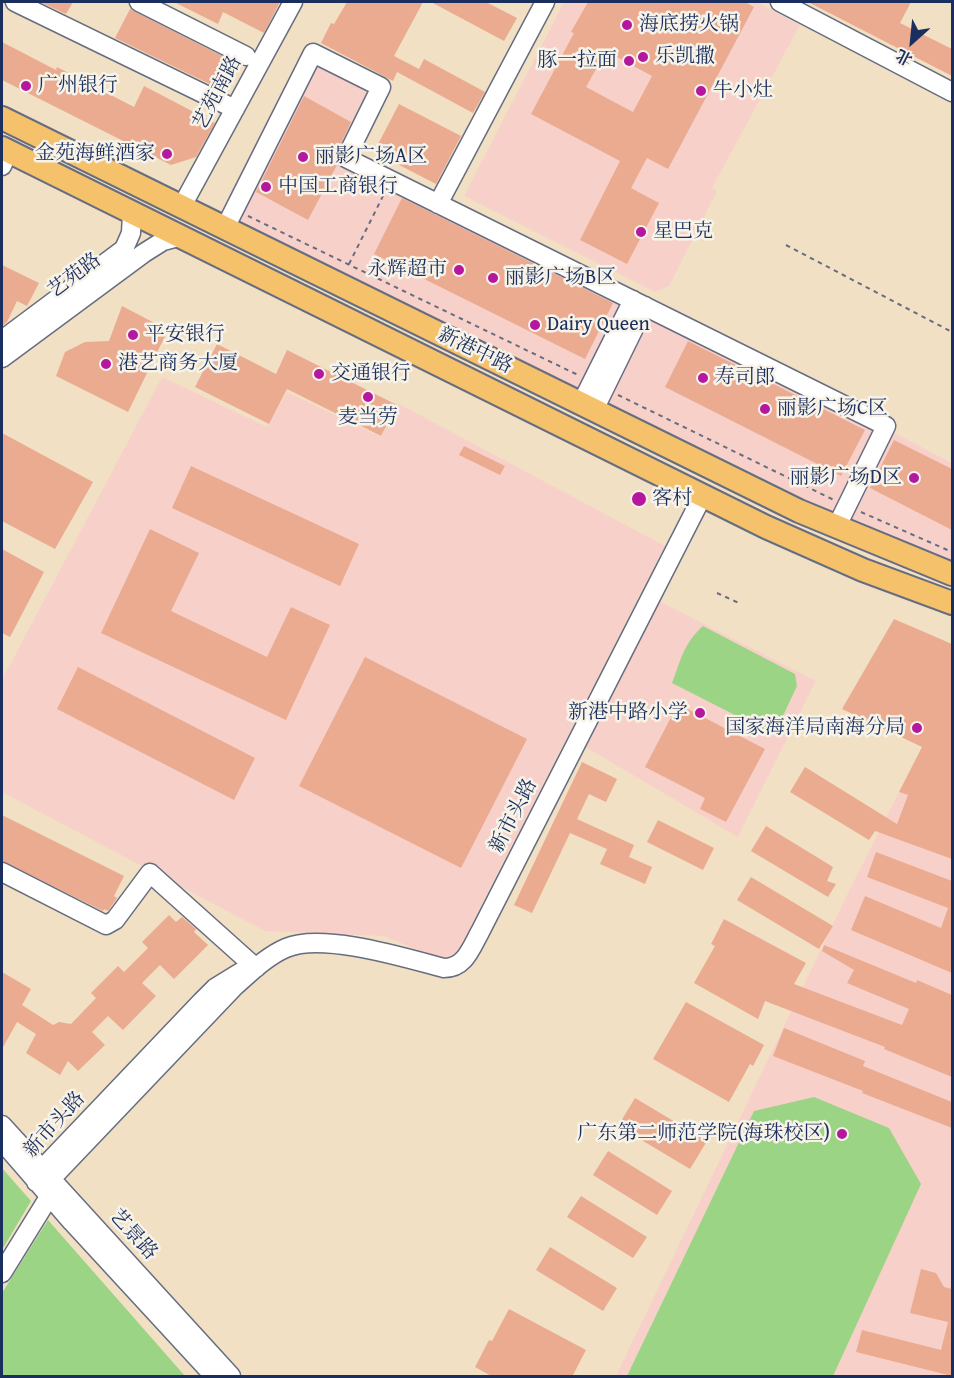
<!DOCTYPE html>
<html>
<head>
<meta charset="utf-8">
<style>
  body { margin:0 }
  #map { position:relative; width:954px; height:1378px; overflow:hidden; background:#f1e0c3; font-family:"Gentium Book Plus","Noto Serif SC",serif }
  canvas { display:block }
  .frame { position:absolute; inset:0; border:3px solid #1b2f5e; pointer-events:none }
  .north { position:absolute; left:882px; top:12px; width:60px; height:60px; -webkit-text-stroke:4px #f7f3e8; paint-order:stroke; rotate:207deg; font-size:16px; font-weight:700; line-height:24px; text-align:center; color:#1b2f5e }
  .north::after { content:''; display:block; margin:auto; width:21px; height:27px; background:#1b2f5e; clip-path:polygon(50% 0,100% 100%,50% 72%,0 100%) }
</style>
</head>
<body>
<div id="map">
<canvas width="954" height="1378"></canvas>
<div class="frame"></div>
<div class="north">北</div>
</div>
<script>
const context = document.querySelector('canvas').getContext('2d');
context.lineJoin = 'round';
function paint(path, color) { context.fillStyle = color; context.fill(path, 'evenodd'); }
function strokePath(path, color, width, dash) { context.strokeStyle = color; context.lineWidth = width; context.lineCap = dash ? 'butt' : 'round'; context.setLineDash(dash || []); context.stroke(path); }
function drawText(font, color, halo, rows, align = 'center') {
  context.font = font + ' "Gentium Book Plus","Noto Serif SC",serif'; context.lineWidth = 5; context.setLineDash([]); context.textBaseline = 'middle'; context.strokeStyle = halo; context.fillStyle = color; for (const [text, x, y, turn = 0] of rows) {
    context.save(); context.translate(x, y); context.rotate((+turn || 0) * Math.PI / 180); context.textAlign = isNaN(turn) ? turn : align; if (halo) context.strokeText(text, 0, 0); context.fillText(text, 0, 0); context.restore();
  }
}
paint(new Path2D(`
  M564,2H757L800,25L712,188L717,191L669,286L655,292L464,196Z
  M314,48L389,87L356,155L952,463V568L898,549L226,220Z
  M162,377L267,427L287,392L381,437L399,404L665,546L451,964L384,936L265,931L2,792V680Z
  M659,601L816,681L738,837L584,746Z
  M899,792L952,811V1376H616L849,891Z`), '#f7d1c9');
paint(new Path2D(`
  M703,626L795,674L797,686L774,735L672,683C681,660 683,644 703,626Z
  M814,1097L889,1128L921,1184L833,1376H627L754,1111Z
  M2,1168L31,1201L2,1250Z
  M48,1220L185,1376H2V1293Z`), '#9cd486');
paint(new Path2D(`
  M40,2H73L66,14Z
  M174,2H280L264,33L223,12L218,24Z
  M347,2H423L394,56L419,69L424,59L485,92L473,113L397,72L393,81L321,43L331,23L334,24Z
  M431,2H486L517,18L504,41Z
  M588,2H745L754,7L668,169L647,158L631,188L659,203L627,264L580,240L620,161L531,114L574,33L571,32ZM606,51L652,76L633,112L586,87Z
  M808,2H911L900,23L952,49V76Z
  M130,9L234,62L220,89L115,38Z
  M2,42L56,70L57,67L134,107L144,86L215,123L196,157L171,165L2,80Z
  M304,96L351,122L336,154L335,159L337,165L308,220L256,192Z
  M399,104L461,136L436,184L374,152Z
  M402,198L613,303L585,359L374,254Z
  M2,265L39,283L27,306L17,301L7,322L2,326Z
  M122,306L168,330L128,412L56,376L65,352L85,342L109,341Z
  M688,341L865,430L841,476L665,387Z
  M217,344L276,374L287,350L397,405L381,436L287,389L269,424L195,387Z
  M2,433L93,482L55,549L2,521Z
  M894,440L952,469V530L870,488Z
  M464,446L505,466L500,475L459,455Z
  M191,466L359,544L340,586L172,508Z
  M150,529L199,553L171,611L267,657L291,607L330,625L286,720L101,633Z
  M2,549L44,572L10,637L2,633Z
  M894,619L952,644V859L875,831L869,840L790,792L805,767L897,824L908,795L899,792L922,747L842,709Z
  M365,657L527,739L461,868L299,786Z
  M78,667L255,758L234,800L57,709Z
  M678,704L765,749L726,822L700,809L705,798L645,767Z
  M582,762L617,779L606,802L589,794L577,819L634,845L629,857L652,867L645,884L600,864L607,849L570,833L532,913L514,905Z
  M2,815L124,876L114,896L117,898L108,911L104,909L103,911L2,861Z
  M658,820L714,848L703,870L647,842Z
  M766,826L833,867L827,881L836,884L828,897L751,851Z
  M876,852L952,881V973L851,930L865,896L941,928L948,908L867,877Z
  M751,877L833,926L819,949L737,900Z
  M169,915L176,922L182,917L196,929L194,932L208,945L174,979L160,965L142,983L156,996L123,1030L108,1016L92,1032L105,1045L78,1071L68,1061L60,1075L26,1053L36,1034L17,1022L2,1049V972L31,989L22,1005L53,1025L59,1022L71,1024L96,998L91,993L118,966L124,972L148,948L142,942Z
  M724,919L806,963L794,984L902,1025L909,1009L847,983L854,970L822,951L824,945L916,983L917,980L952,995V1077L884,1049L885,1047L765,1001L758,1019L694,983L715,946L711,944Z
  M686,1002L764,1045L753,1066L750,1064L729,1102L653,1059Z
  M784,1028L865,1061L863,1066L952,1102V1128L862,1093L863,1091L773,1056Z
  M635,1098L707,1141L690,1169L618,1126Z
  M608,1151L672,1191L657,1215L593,1175Z
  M581,1196L647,1237L633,1258L567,1217Z
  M550,1247L617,1288L603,1311L536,1270Z
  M921,1269L936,1273L944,1287L952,1289V1376L856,1352L862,1330L941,1350L948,1322L910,1313Z
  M509,1309L586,1350L572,1377H493L475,1367L489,1340L492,1341Z`), '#eaab91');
const minor = new Path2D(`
  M15,2L235,109
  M139,2L246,56
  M780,2L952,92
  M2,166L8,152
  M438,204L545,2
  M182,206L293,2
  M225,228L313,53L381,87L346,158L886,426L836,528
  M2,340L124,249L131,233L132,214
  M2,358L144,253L163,241L178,237
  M581,404L633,300
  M594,410L645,306
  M2,872L106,925L115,920L150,873L256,968
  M2,1125L231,1376
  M7,1147L72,1222L214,1376
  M38,1178L42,1169L202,1001L215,988L241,972
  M36,1182L51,1179L235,986C250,973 267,956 286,948C322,932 406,958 444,968C465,968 471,948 480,932L703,495
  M2,1273L49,1197`);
const major = new Path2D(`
  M2,118L799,511L952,574
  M2,148L766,527L863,570L952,603`);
strokePath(minor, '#666d81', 21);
strokePath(major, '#666d81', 26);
strokePath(new Path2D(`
  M248,216L578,375
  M786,245L952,332
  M349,264L384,194
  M618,395L834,500
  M861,512L952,552
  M717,593L741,604`), '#666d81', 2, [4.5, 4.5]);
strokePath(minor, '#fff', 18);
strokePath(major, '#f5c16b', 22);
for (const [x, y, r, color] of [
  [627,25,6,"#b5179e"],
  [643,57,6,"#b5179e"],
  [629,61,6,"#b5179e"],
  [26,86,6,"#b5179e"],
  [701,91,6,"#b5179e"],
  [167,154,6,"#b5179e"],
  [303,157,6,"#b5179e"],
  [266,187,6,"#b5179e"],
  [641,232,6,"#b5179e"],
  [459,270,6,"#b5179e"],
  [493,278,6,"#b5179e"],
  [535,325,6,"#b5179e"],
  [133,335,6,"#b5179e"],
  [106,364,6,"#b5179e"],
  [319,374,6,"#b5179e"],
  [703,378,6,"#b5179e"],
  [368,397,6,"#b5179e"],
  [765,409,6,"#b5179e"],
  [914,478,6,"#b5179e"],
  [639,499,8,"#b5179e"],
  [700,713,6,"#b5179e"],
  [917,728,6,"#b5179e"],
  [842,1134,6,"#b5179e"]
]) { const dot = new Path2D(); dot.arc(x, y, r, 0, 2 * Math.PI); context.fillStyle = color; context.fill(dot); strokePath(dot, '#f7f3e8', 2); }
drawText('20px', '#1b2f5e', '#f7f3e8', [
  ["海底捞火锅",639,25],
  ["乐凯撒",655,57],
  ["豚一拉面",617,61,"right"],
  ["广州银行",38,86],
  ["牛小灶",713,91],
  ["金苑海鲜酒家",155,154,"right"],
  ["丽影广场A区",315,157],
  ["中国工商银行",278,187],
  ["星巴克",653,232],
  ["永辉超市",447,270,"right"],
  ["丽影广场B区",505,278],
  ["Dairy Queen",547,325],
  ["平安银行",145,335],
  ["港艺商务大厦",118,364],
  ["交通银行",331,374],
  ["寿司郎",715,378],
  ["丽影广场C区",777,409],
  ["麦当劳",368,418,"center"],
  ["丽影广场D区",902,478,"right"],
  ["客村",652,499],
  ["新港中路小学",688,713,"right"],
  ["国家海洋局南海分局",905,728,"right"],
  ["广东第二师范学院(海珠校区)",830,1134,"right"]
], 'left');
drawText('20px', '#1b2f5e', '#f7f3e8', [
  ["艺苑南路",218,93,-62],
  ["艺苑路",75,276,-37],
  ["新港中路",475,351,26],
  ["新市头路",514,816,-63],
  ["新市头路",55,1125,-48],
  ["艺景路",133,1235,48]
]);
</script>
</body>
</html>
